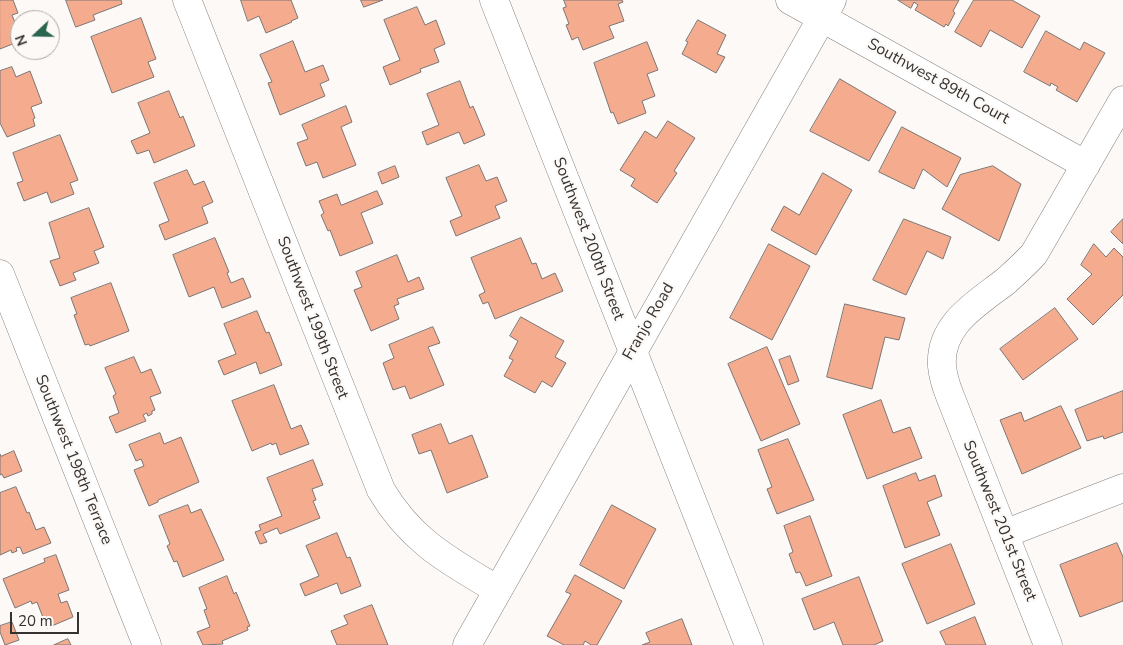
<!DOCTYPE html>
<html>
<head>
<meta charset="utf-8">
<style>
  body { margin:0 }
  #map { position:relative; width:1123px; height:645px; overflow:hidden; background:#fdf9f6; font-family:"Nunito Sans",sans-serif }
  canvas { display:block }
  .north { position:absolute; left:10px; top:10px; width:50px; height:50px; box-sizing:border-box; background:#fdf9f6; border:1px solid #adaaa8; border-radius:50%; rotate:249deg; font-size:14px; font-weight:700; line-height:20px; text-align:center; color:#343332 }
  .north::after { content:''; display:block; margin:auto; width:18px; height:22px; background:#2a6550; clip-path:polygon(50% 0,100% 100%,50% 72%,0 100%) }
  .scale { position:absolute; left:10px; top:612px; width:69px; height:22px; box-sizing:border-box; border:2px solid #343332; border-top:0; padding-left:6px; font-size:15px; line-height:18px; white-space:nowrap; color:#343332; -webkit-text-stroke:4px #fdf9f6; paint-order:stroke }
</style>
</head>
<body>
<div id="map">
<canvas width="1123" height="645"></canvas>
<div class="north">N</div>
<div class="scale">20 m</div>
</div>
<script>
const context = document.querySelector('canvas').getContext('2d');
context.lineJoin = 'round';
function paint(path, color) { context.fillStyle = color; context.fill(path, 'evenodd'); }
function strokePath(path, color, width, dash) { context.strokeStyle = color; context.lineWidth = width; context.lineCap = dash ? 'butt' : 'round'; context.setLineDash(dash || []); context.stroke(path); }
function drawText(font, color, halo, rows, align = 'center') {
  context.font = font + ' "Nunito Sans",sans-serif'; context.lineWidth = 4.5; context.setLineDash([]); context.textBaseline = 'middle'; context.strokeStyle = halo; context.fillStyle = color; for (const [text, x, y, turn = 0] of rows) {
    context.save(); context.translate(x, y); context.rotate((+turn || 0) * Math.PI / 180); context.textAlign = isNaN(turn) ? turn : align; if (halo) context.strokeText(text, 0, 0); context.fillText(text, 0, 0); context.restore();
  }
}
const building = new Path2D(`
  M0,0H13L18,13L12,15L20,35V41L0,49Z
  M66,0H121L122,4L93,15L95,20L76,27Z
  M241,0H291L298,18L291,21L292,22L266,33L259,16L248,21Z
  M361,0H383L364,7Z
  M564,0H622L623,2L618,4L624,21L609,26L614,38L583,50L578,37L572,40L566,25L569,24L563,8L566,7Z
  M898,0H959L953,11L955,13L948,26L946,24L944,27L915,10L918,5L914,2L911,8Z
  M974,0H1012L1040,16L1022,48L990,30L981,47L955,32Z
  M417,7L425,25L436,20L445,44L434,49L439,62L420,69L421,72L390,85L383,67L400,60L384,20Z
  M141,18L156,59L148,62L154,77L112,93L91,37Z
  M698,20L726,35L717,54L725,57L716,73L682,54L688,42L686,41Z
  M1046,31L1080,50L1084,42L1105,53L1077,102L1056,90L1058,87L1051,83L1050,86L1024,72Z
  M293,41L305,72L323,65L329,80L320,84L325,96L280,115L268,83L272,82L260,55Z
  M647,42L658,70L647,74L655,96L642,101L646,113L618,124L613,112L611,113L594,63Z
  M12,67L16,77L30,71L42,103L31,107L35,118L33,119L35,126L7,137L0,123V71Z
  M840,79L896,112L869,161L810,131Z
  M460,81L470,108L473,106L485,135L464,144L459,132L427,145L422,132L439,125L427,94Z
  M169,91L180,118L183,116L195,146L154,163L149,150L137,154L131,141L150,133L138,103Z
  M346,106L352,122L341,127L356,165L323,178L317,162L306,166L297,143L308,139L302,125Z
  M668,121L695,138L674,171L677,173L657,203L631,186L635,179L620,170L645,131L656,138Z
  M902,127L961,158L947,187L923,169L914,189L879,172Z
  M60,135L78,180L70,183L74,194L51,203L47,192L24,201L17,183L23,181L13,153Z
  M479,165L486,181L497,177L507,201L495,206L500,218L456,236L450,221L462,216L446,178Z
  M395,166L399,177L382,184L378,173Z
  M993,166L1021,184L999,241L942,209L960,175Z
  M187,170L194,185L204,181L213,202L202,207L208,223L165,240L159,225L169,221L154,183Z
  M823,173L852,190L816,255L771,230L784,206L799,215Z
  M377,191L383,204L361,213L373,243L340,256L330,230L328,231L321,215L324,213L319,201L337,194L341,205Z
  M89,208L104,247L94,251L99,263L73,273L76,280L60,286L50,261L60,258L49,223Z
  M904,219L951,237L943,259L927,251L906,295L873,280Z
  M1123,219V244L1111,232Z
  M215,238L229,272L227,273L231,283L243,278L251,297L222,308L214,287L189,297L173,255Z
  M521,238L532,264L536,263L542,279L555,273L563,291L495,319L488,302L483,304L479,295L485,292L471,258Z
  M769,244L810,266L772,340L730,318Z
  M1094,244L1106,257L1114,248L1123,257V295L1093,325L1067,299L1092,274L1081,265Z
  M397,255L408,282L419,277L424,289L397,299L399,304L394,306L399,319L371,331L354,290L362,287L356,272Z
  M111,283L129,331L90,346L89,344L85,345L74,315L77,314L71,298Z
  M845,304L905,318L899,340L885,337L872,389L827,377Z
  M1055,308L1078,339L1023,380L1000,349Z
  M257,311L266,333L269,332L282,365L260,374L256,362L224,375L218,361L236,354L224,324Z
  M521,317L564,341L555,357L566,363L552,387L542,381L535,393L504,376L513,360L509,358L518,341L510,336Z
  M433,327L440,343L428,347L444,385L410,399L405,386L393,390L383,363L394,358L389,345Z
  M767,347L800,424L761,441L728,364Z
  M790,356L799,381L788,385L779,360Z
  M134,357L141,373L151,369L161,393L150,397L155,410L152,411V414L148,416L147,413L143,415L146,421L116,433L109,417L119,413L113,396L116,394L105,368Z
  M274,385L291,429L301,425L309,444L280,455L276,443L272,445L271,443L252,451L232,401Z
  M1123,391V432L1104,439L1103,436L1087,441L1075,410Z
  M881,400L893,433L910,427L922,458L867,479L843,415Z
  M1061,406L1081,448L1022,474L1000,420L1021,412L1024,421Z
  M441,424L449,444L472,435L488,477L447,493L431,450L419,454L412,435Z
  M160,433L164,444L181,437L199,482L158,500V502L149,506L134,470L144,466L141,459L136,461L129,445Z
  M788,439L814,500L777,514L767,489L772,487L758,450Z
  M14,451L22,471L4,478L2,474L0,475V454L1,456Z
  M313,460L323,485L312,489L316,500L313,501L320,518L280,534L277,528L263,534L267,542L260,544L255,532L261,530L259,525L282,516L267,478Z
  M916,473L919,481L935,475L942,496L927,502L940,535L905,548L883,486Z
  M16,487L27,513L29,512L36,530L44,527L51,543L23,554L20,547L16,548L17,551L12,553L11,550L0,555V493Z
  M188,505L191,513L201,509L224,560L183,577L177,561L174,562L167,546L170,544L159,516Z
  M612,505L656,529L624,589L580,565Z
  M810,516L832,576L806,586L800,572L796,573L789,554L793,552L784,526Z
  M337,533L347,558L350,557L361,586L341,594L337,583L305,596L300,584L319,576L306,546Z
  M1117,543L1123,557V601L1080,617L1060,565Z
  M951,544L975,604L927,624L902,564Z
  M56,555L69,590L58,594L61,603L67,601L73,617L47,628L37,602L32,604L31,601L15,608L3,579L45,562L44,559Z
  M575,575L622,601L597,645H591L585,641L583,645H564L547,636L571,594L566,592Z
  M227,576L234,594L236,592L250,626L247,627L248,630L222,641L223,644L203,645L197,632L210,627L204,610L207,609L199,588Z
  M859,577L883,641L874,645H843L834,622L814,630L802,599Z
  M372,605L388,645H337L331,631L348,624L344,616Z
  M975,617L986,645H946L940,632Z
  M682,619L692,645H642L650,642L646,633Z
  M12,622L19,640L5,645L0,632V626Z
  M68,639L71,645H54Z`);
paint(building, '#f5ab8e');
strokePath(building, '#7b7675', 1);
const minor = new Path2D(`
  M187,0L381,490C411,541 449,561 498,590
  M494,0L749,645
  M790,0L1086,165
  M0,274L147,645
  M1004,534L1123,488
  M467,645L832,0
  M1048,645L950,396C946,386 943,377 942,366C939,324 978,303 1006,281C1016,272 1025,264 1034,254L1123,100`);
strokePath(minor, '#84807e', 29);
strokePath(minor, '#fff', 28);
drawText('16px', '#343332', '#fdf9f6', [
  ["Southwest 89th Court",938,82,29],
  ["Southwest 200th Street",588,239,69],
  ["Southwest 199th Street",312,318,69],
  ["Franjo Road",649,322,-60],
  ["Southwest 198th Terrace",73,460,68],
  ["Southwest 201st Street",999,521,68]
]);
</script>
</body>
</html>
